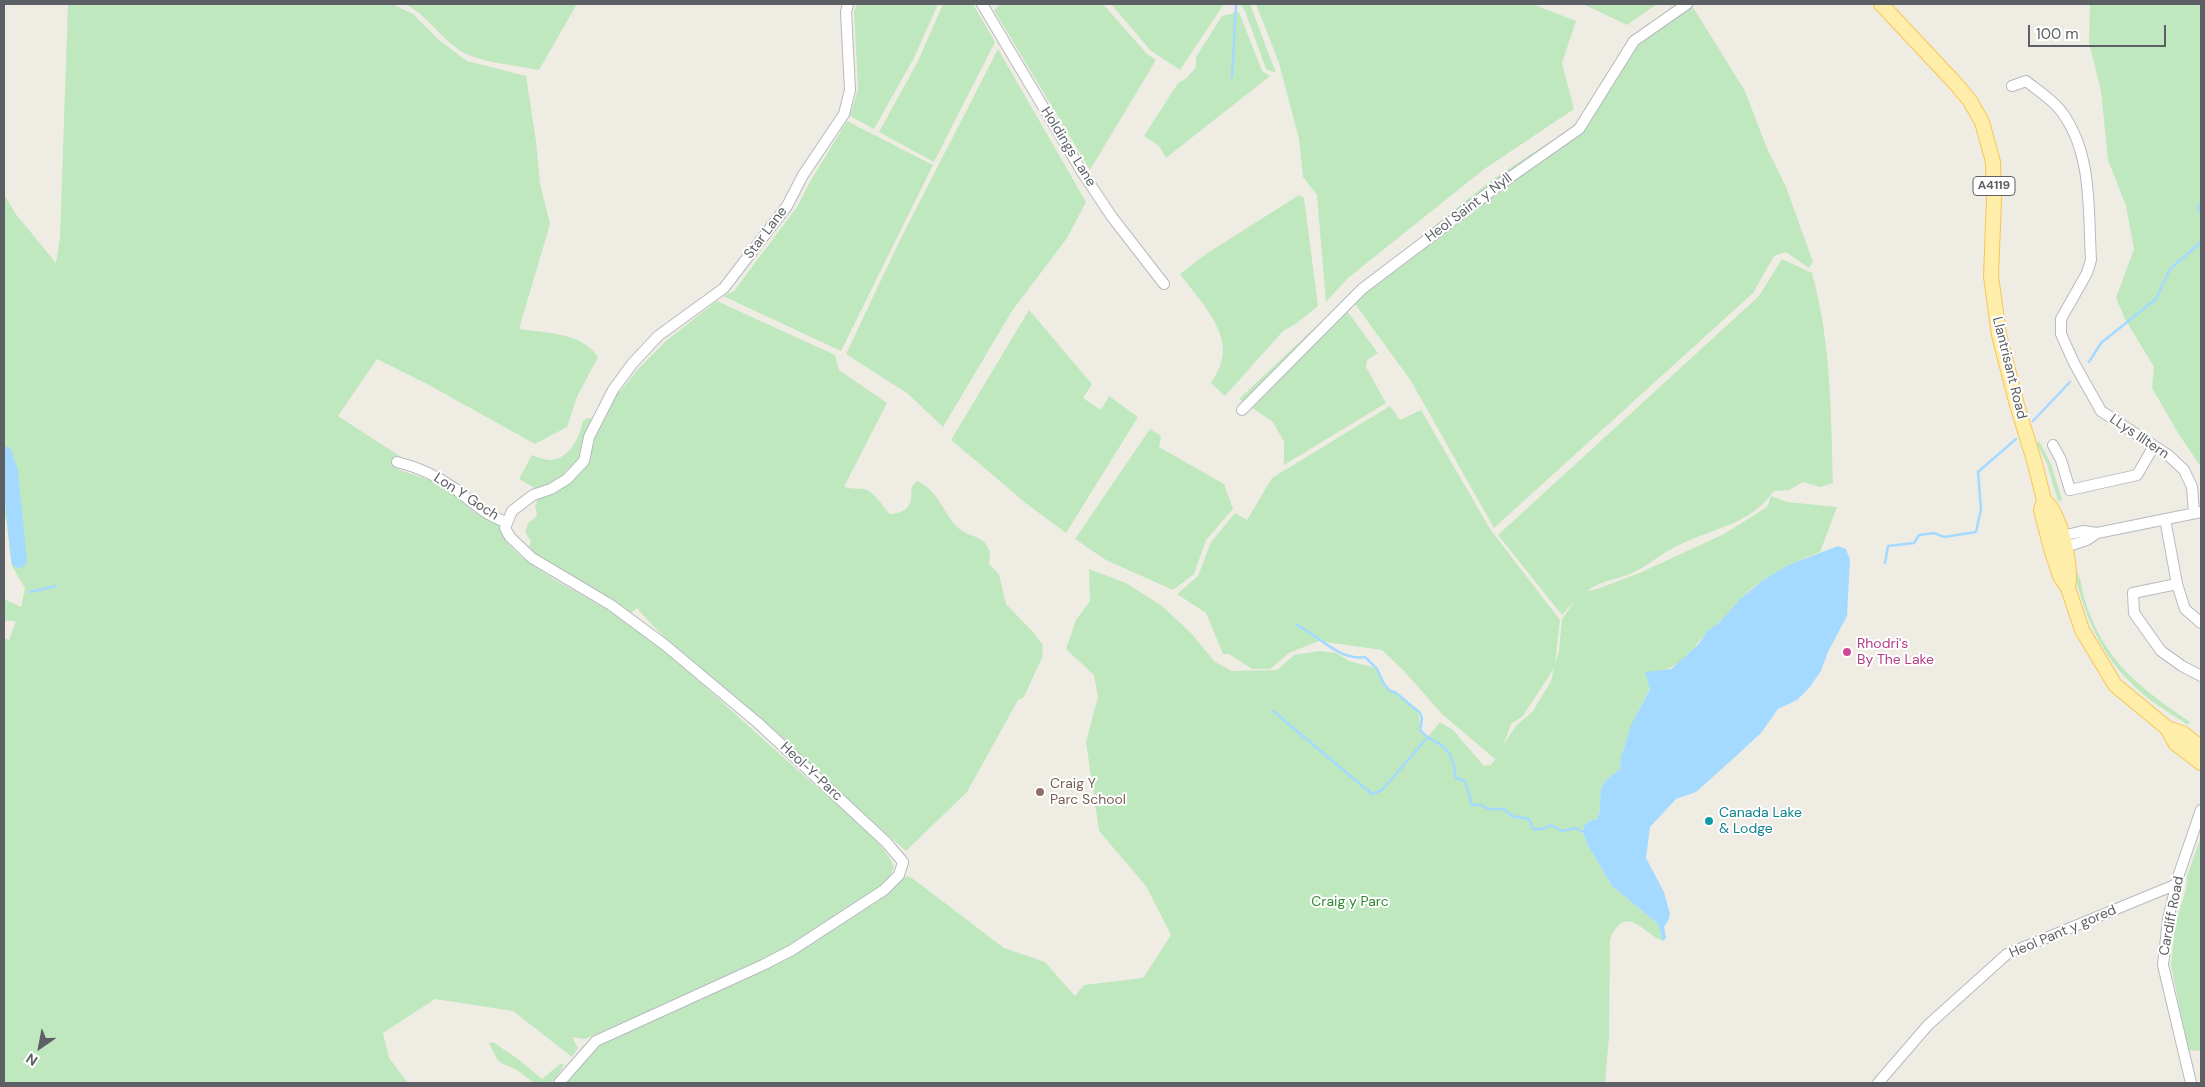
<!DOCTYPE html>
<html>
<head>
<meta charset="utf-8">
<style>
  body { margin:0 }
  #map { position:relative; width:2205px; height:1087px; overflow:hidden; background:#efece4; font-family:"DM Sans",sans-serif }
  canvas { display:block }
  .frame { position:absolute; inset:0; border:5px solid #5c6065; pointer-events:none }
  .north { position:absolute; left:15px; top:1022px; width:50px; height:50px; -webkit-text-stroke:4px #fff; paint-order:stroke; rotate:213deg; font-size:14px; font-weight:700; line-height:20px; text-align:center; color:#5c6065 }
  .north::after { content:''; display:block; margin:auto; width:18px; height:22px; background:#5c6065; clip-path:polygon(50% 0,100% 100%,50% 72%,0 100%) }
  .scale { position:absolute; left:2028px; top:25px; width:138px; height:22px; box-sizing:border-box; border:2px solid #5c6065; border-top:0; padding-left:6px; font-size:15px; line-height:18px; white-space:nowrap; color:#5c6065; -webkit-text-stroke:4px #fff; paint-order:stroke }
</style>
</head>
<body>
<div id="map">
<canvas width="2205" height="1087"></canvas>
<div class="frame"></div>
<div class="north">N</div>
<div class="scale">100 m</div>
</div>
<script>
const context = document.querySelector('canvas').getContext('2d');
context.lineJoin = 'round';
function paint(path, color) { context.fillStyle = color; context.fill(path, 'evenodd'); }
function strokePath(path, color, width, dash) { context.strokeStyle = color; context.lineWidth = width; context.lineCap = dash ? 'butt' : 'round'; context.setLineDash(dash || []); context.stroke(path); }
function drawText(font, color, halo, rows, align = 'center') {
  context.font = font + ' "DM Sans",sans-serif'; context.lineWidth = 4; context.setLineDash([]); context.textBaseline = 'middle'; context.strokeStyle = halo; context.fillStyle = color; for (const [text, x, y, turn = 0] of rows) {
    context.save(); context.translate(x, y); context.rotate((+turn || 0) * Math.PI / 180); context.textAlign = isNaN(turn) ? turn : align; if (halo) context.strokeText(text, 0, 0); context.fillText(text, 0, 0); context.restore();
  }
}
paint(new Path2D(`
  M68,4H392L413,14L439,40L467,61L526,76L536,141L540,184L550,224L519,329C545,333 582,332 598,357L577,397L567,427L535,444L427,384L377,359L338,416L401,457V463L397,469L429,480L451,492L473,511L500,524C499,551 559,582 580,594C598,605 617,615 635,628C696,675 750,729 809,780C827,796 891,847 894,868L886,883L775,954L727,977L585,1039L572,1037L578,1048L572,1057L513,1011L435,999L383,1033L389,1058L408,1083H4V638L9,640L16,621H4V599L21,607L25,588L12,566L6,519L4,517V194L15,213L56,263L60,237Z
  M405,4H577L539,70C518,66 488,63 469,55C444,45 430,16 405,4Z
  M857,4H938L914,58L874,129L850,116L858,89L854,11Z
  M943,4H973L995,42L934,162L879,132L918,61Z
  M1001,4H1103L1147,54L1156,60L1090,170L994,10Z
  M1111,4H1224L1180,70L1151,51Z
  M1240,4H1250L1276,73L1266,69L1245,11Z
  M1256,4H1532L1576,21L1562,63L1574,109L1483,170L1348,278L1326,302L1317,195L1303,177L1299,139L1279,63Z
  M1583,4H1657L1627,25Z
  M1676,4H1691L1745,91L1766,146L1786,187L1813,262L1809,268L1786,252L1774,256L1753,293L1494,528L1411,381L1350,297L1366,281L1493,179L1588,117L1634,36Z
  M2090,4H2201V467L2178,433L2152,388L2154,367L2125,319L2116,298L2134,249L2126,206L2108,160L2101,91L2089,43Z
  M1239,12L1262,71L1270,76L1166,158L1159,146L1144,136L1178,83L1187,78L1196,67V57L1222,16Z
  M998,49L1086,202L1067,238L1012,311L943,427L907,393L846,354L900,240Z
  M847,121L933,165L841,351L723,296L734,291L797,207L811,180Z
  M1299,195L1304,198L1318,306L1297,323L1283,331L1225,396L1211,383C1214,377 1218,372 1220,366C1234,333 1197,298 1180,274L1206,254Z
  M1782,259L1812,273C1831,341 1831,412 1833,483L1820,487L1803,482L1789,490L1774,491C1748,526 1715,527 1679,545C1662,553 1648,566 1630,574C1615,580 1600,581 1587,591L1597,589L1642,572L1724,534L1767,507L1771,496L1787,502L1837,507L1820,552C1791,564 1763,576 1741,598C1734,605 1728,614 1721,621C1716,626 1710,628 1706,633C1691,652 1681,667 1657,672C1644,704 1623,733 1620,769C1613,775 1603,780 1601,790C1599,801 1602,809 1597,819L1589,821L1584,826L1583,832L1587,844L1612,886L1658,924L1663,941C1644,935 1626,901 1610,939L1609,1037L1605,1083H565L596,1048L609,1037L737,982L885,894L906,876L912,878L1004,948L1045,962L1075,996L1084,985L1143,978L1171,935L1146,886L1099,831L1086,742L1098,697L1094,675L1066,649L1076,620L1090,601L1089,569L1126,583L1162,606L1191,633L1215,662L1232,671L1277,670L1294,655L1319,651L1336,653L1349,661L1376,668L1385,687L1407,700L1419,715L1420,730L1427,738L1440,722L1453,730L1484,766L1491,765L1501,751L1495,759L1443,715L1403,670L1382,650L1319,641L1289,653L1270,669H1252L1229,654H1223L1206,613L1177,594L1198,576L1211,542L1235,513L1247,520L1272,478L1390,406L1400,420L1421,410L1490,529L1560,620L1555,664L1559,651L1562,619L1575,600L1562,615L1498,535L1759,296ZM1554,668L1551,681L1533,711L1515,727L1504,744L1511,724L1523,716Z
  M717,301L835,355L839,370L887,403L844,487C852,489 857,488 864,489C874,491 883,507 890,514C907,513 913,505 911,488L917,481C936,489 943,510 955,525C963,534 975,535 983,541C986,543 988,548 990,551L989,564L999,574L1006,604L1033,632L1043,645L1042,658L1024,697L1018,700L967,792L906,851C854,806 805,758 753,712C714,678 671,648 637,608L631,613L528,550L531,541L525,532L528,523L537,516L535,505L542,492L519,479L532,455C537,457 543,459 548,460C569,461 579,438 583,421L588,418L598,419L613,390L620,392L638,369L667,340Z
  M1341,303L1378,353L1367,360L1366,367L1386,403L1284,465V442L1273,422L1239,399Z
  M1029,310L1092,384L1083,398L1101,410L1109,396L1138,417L1066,533L1027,504L951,440Z
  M1150,429L1161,436L1159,447L1224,484L1233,509L1206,540L1194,574L1173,590L1106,560L1075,539Z
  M2039,441L2051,464L2062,500L2058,501L2047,464L2037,444Z
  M2073,568C2082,575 2081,589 2085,600C2088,611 2093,622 2098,632C2118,673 2154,697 2190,722L2188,725C2168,712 2146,699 2129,681C2098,650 2083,610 2073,568Z
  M2201,837V1051L2188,1050L2171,965L2175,924L2186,889L2187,876Z
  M493,1042L518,1059L542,1079L561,1063L564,1065L558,1075L550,1083H534L517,1070L501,1063L497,1059L489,1043Z`), '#c0e8bf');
paint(new Path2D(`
  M1838,546L1846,549L1850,560L1847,616L1828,652L1821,671L1809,688L1797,700L1778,709L1761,733L1735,757L1696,792L1676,799L1650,827L1646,858L1664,892L1670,914L1669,919L1664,927L1666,938L1663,941L1658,924L1612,886L1587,844L1583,832L1584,826L1589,821L1597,819C1602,809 1599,801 1601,790C1603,780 1613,775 1620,769L1621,757L1631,725L1650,689L1645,672L1671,669L1698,645L1707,631L1720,622L1741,598L1762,581L1786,566Z`), '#a4daff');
strokePath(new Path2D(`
  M1232,77L1236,4
  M2201,203L2198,208L2201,214
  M2089,362L2101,343L2156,299L2170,269L2201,242
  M2033,421L2070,382
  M1885,563L1888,546L1914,543L1919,535L1934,533L1944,537L1976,532L1981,509L1978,472L2016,439
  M30,592L56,586
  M1297,625C1318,635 1339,661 1365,657L1377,669L1384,684L1390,691L1395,692L1420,713L1422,718L1420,730C1426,737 1429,738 1436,742C1451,749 1454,763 1456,778L1465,781L1472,805H1481L1488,809H1504L1512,816L1529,819L1533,829H1543L1551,825L1562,831L1576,828L1583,832
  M1273,711L1372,794L1382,790L1427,738`), '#a4daff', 2.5);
strokePath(new Path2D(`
  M4,454L10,471L19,560`), '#a4daff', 16);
const minor = new Path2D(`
  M982,4L1082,172L1112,217L1164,284
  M2012,86L2026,81C2037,90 2052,99 2061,111C2093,153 2088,211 2091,260L2087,273L2061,319V334L2074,363L2101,411L2168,455L2184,470L2192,487L2194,513
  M1242,410L1362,289L1499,185L1579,129L1634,41L1687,4
  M2053,445L2061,460L2070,490L2137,475L2154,446
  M397,462C418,467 437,476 454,488C471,501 485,515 506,522
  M2165,519L2177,584L2185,609L2201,623
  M2058,537L2083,531L2097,533L2201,512
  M2059,549L2087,540L2097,533
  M2177,584L2133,593L2134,613L2161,651L2182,666L2201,676
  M559,1083L596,1041L763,965L792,950L884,890L899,875L903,862L886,842L758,723L665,645L611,605L532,558L510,537L505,528L512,511L533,495L551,489L567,479L584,461L589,437L613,390L632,364L658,336L724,288L787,206L803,175L844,114L850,90L846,12L848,4
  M1878,1083L1928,1025L2007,954L2177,884
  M2191,1083L2163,965L2168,919L2179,874L2201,810`);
const major = new Path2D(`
  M1881,4L1956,84L1970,101L1982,122L1993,162L1994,200L1991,276L1999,335L2017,405L2035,464L2044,500L2041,510L2052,552L2060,576L2068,588L2082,630L2115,685L2167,728L2182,733L2201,747
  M2044,500C2061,514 2072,566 2068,588
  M2167,728L2176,744L2201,763`);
strokePath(minor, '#b6babf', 12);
strokePath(major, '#f8c554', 16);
strokePath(minor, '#fff', 10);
strokePath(major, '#ffeea9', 14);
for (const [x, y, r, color] of [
  [1847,652,5,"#d1479c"],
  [1040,792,5,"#8d6e63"],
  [1709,821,5,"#0f9aa8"]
]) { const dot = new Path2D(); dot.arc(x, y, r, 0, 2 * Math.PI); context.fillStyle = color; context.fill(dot); strokePath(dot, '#fff', 2); }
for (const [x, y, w] of [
  [1994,186,42]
]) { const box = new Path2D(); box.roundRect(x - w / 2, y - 9.5, w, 19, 4); context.fillStyle = '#fff'; context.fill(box); strokePath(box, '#5c6065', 1); }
drawText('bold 12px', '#5c6065', null, [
  ["A4119",1994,186]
]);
drawText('14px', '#5c6065', '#fff', [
  ["Holdings Lane",1068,147,58],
  ["Heol Saint y Nyll",1469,208,-37],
  ["Star Lane",766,233,-53],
  ["Llantrisant Road",2009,368,76],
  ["LLys Illtern",2139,437,34],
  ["Lon Y Goch",466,497,33],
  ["Heol-Y-Parc",811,772,43],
  ["Cardiff Road",2172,916,-79],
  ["Heol Pant y gored",2063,932,-23]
]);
drawText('14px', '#b23c85', '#fff', [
  ["Rhodri's",1857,644],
  ["By The Lake",1857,660]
], 'left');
drawText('14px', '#785e54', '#fff', [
  ["Craig Y",1050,784],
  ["Parc School",1050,800]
], 'left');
drawText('14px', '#0d838f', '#fff', [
  ["Canada Lake",1719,813],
  ["& Lodge",1719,829]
], 'left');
drawText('14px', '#318732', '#fff', [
  ["Craig y Parc",1350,902]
]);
</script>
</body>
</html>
